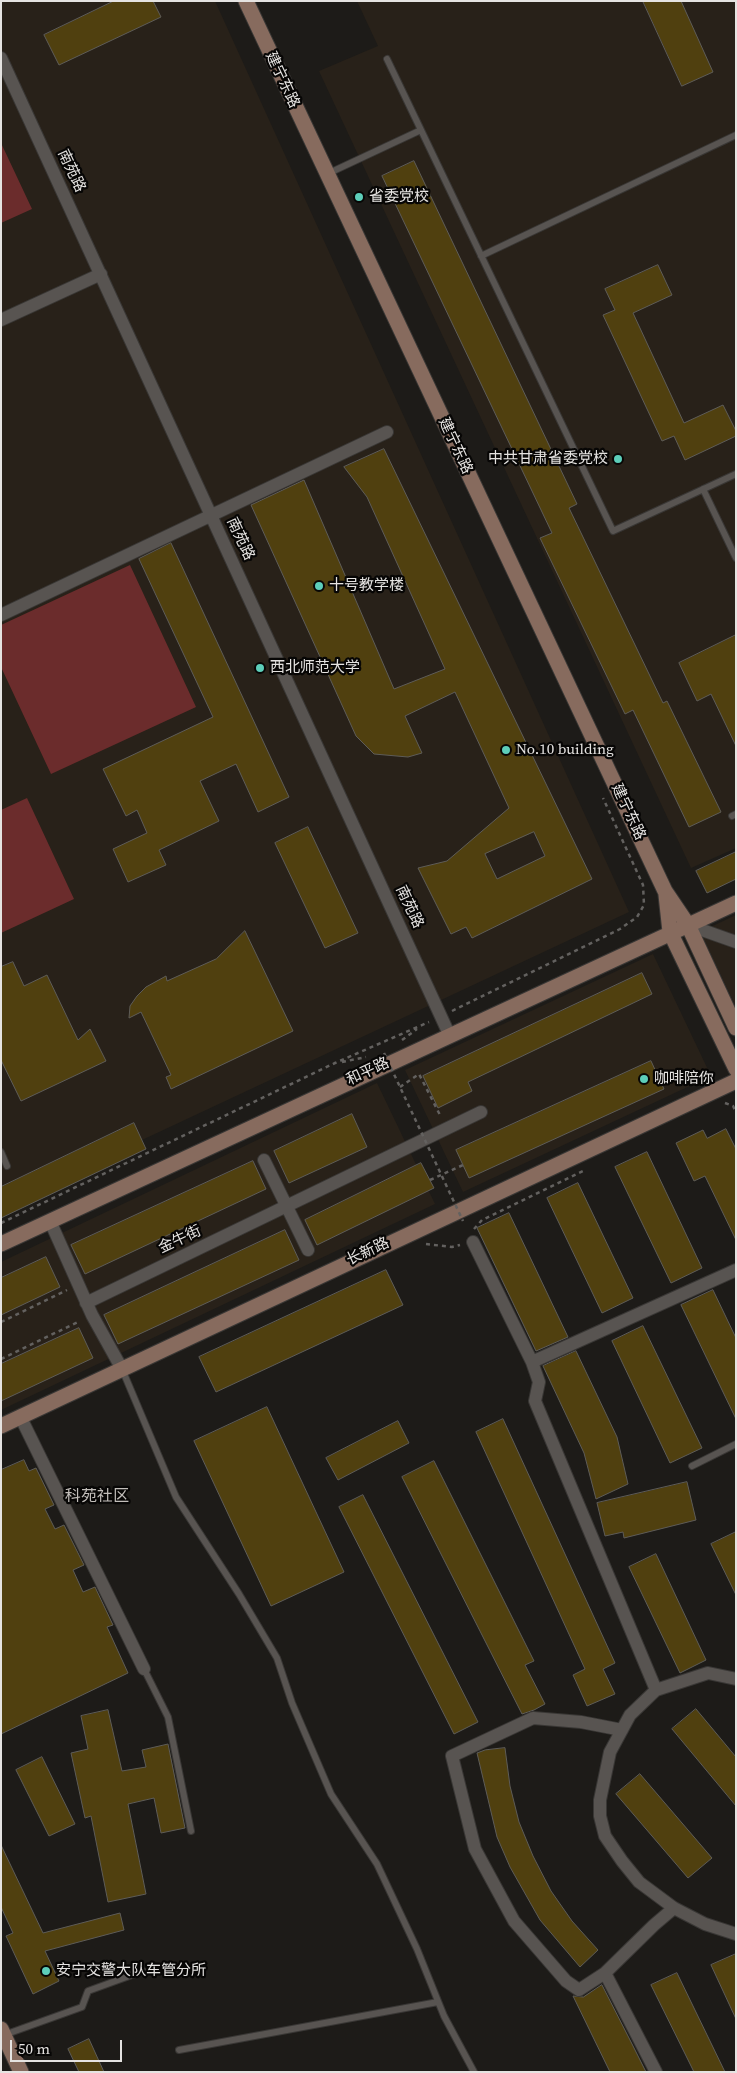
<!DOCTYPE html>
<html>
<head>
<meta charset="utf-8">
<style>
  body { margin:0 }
  #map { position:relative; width:737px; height:2073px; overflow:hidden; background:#1d1b18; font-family:"Source Serif 4",serif }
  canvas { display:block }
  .frame { position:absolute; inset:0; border:2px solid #e5e3e1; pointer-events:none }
  .scale { position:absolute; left:10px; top:2040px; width:112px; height:22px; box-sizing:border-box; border:2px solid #e5e3e1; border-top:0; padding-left:6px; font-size:15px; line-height:18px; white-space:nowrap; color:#e5e3e1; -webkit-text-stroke:4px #070605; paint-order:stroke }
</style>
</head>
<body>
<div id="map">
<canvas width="737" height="2073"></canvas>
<div class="frame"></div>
<div class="scale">50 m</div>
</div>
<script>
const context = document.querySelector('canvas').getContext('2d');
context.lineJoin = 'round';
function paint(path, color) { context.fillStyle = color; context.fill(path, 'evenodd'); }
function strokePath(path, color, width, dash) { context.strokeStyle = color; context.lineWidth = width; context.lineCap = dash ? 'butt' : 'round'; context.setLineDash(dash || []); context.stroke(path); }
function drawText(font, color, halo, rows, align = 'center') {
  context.font = font + ' "Source Serif 4","Noto Sans SC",serif'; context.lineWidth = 4.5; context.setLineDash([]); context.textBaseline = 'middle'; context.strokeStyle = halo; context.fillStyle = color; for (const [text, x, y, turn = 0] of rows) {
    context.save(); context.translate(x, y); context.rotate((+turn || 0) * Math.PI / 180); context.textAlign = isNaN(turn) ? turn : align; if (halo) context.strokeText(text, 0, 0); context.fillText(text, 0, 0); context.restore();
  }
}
paint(new Path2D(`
  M1,1H215L629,912L1,1206Z
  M357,1H736V848L691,868L319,71L378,46Z
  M736,915V1007L700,932Z
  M653,954L711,1076L463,1192L405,1070Z
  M377,1083L435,1204L1,1410V1262Z`), '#282119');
paint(new Path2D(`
  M1,143L32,209L1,223Z
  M130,565L196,707L51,774L1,667V625Z
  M27,798L74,899L1,933V810Z`), '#6b2c2c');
const building = new Path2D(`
  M114,1H153L161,17L59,65L44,35Z
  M643,1H681L713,72L682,86Z
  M414,161L577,504L569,508L663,703L667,701L721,812L689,827L633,710L625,714L540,538L552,533L382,176Z
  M658,265L672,295L633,313L684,423L723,405L736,431V436L685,460L674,436L662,441L603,315L615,310L605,289Z
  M384,449L592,879L472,938L466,927L451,934L418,868L447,861L509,808L455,692L405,716L422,753L408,757L374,754L356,736L251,505L304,480L394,689L445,669L367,497L344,467ZM534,832L545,856L497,879L485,854Z
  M171,543L289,797L258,812L236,764L200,781L219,821L159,850L166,865L128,882L113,849L147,833L137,810L126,816L103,769L213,717L139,559Z
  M736,635V746L711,694L697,701L679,663Z
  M308,827L358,933L325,948L275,843Z
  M736,852V879L707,893L696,871Z
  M245,931L293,1031L171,1089L166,1077L171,1075L141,1012L129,1018L130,1006L137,996L146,987L166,976L167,981L216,959Z
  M13,962L24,986L47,975L78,1040L90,1029L106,1061L21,1101L1,1060V967Z
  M642,973L652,994L468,1082L472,1091L438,1108L423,1076Z
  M651,1061L664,1089L469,1178L456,1150Z
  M352,1114L367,1147L289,1183L274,1151Z
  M134,1123L146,1149L1,1218V1187Z
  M726,1129L736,1149V1240L705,1176L694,1181L676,1143L703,1130L707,1138Z
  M647,1152L702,1268L671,1283L615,1167Z
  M253,1161L266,1189L85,1274L71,1245Z
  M421,1163L434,1188L317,1245L305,1220Z
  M578,1183L633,1298L602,1313L547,1198Z
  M509,1213L568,1337L536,1351L477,1228Z
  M285,1230L299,1260L118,1344L104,1315Z
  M46,1257L60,1287L1,1315V1278Z
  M386,1270L403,1305L216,1392L199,1357Z
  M713,1290L736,1338V1419L681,1305Z
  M643,1326L702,1448L670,1463L612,1341Z
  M79,1328L93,1358L1,1401V1364Z
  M576,1351L617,1437L628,1484L596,1499L584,1453L543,1366Z
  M267,1407L344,1572L271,1606L194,1441Z
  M503,1419L615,1663L603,1669L615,1694L587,1706L573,1675L585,1669L476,1432Z
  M398,1421L409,1443L338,1480L326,1458Z
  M24,1460L29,1471L36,1468L54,1505L45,1509L55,1529L64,1525L84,1565L73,1570L83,1592L95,1587L113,1625L107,1627L128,1673L1,1734V1470Z
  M434,1461L534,1661L525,1665L545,1704L534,1710L522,1714L402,1477Z
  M687,1482L696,1520L624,1538L623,1532L605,1536L597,1503Z
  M363,1495L478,1722L454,1734L339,1507Z
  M736,1532V1595L711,1544Z
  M656,1554L706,1660L680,1673L629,1567Z
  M696,1709L736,1757V1806L672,1729Z
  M108,1710L122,1771L146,1767L142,1750L168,1744L185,1828L161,1833L154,1798L128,1804L146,1894L108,1902L91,1816L85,1818L71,1753L88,1749L81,1716Z
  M505,1748L510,1786L519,1822L533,1856L551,1891L572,1921L598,1950L580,1967L540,1920L510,1867L497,1837L477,1753L485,1750Z
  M42,1757L75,1824L49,1836L16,1770Z
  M640,1774L712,1858L688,1878L616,1794Z
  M1,1845L43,1933L120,1913L124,1930L45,1951L59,1981L33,1994L6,1936L13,1933L1,1907Z
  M736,1954V2019L711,1965Z
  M677,1973L725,2072H694L651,1985Z
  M602,1985L631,2042L646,2072H610L573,1996L583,1997Z
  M89,2039L104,2072H79L68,2049Z`);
paint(building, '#50400f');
strokePath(building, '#5e5c58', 1);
const lane = new Path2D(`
  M387,59L613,531L736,474
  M327,174L421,130
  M481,256L736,135
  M703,489L736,558
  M732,816L736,814
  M1,1152L7,1166
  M122,1369L176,1497L239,1594L277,1658L292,1703L331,1794L377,1864L417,1949L444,2016L474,2072
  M692,1466L736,1444
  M144,1669L168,1717L191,1831
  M4,2035L82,2007L88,1991L143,1971
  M179,2050L438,2002`);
const street = new Path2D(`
  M1,58L449,1034
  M1,320L101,274
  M1,615L387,432
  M688,925L736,942
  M264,1160L308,1250
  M50,1221L92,1315L122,1369
  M473,1242L532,1362
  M86,1303L481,1112
  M20,1416L144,1669
  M736,1679L708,1673L656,1690L630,1715L610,1752L600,1800V1816L605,1836L622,1861L639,1882L674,1908L705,1924L736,1934
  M656,1690L535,1401L539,1382L532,1362L736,1270
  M605,1973L579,1990L566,1981L514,1921L475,1849L452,1756L533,1718L581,1722L622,1730
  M656,2072L605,1973L654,1925L674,1908`);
const secondary = new Path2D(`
  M246,1L665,891L688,925L736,1028
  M666,895L670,932L736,1069
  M1,1244L736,903
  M1,1426L736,1081
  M1,2029L21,2072`);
strokePath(lane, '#393735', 8);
strokePath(street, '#393735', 14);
strokePath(secondary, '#393735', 17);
strokePath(new Path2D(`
  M452,1011L620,929L637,917L644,905L643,885L603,798
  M402,1040L417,1029
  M342,1062L366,1057
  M400,1087L419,1074L441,1117
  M725,1103L733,1106L736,1112
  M430,1180L463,1165
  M1,1223L335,1063L429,1022
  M474,1229L482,1220L583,1171
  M426,1244L452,1247L460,1245
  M1,1322L67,1290
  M1,1359L80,1321`), '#63615f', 2.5, [4, 4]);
strokePath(lane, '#585451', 6);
strokePath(street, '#585451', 12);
strokePath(secondary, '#876b5e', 15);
strokePath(new Path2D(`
  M384,1053L463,1221`), '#63615f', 2.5, [4, 4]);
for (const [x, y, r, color] of [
  [359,197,5,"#5dceb9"],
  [618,459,5,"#5dceb9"],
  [319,586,5,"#5dceb9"],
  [260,668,5,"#5dceb9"],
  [506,750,5,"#5dceb9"],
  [644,1079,5,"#5dceb9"],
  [46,1971,5,"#5dceb9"]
]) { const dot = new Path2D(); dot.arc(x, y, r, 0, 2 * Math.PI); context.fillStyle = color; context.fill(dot); strokePath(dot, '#070605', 2); }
drawText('15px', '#e5e3e1', '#070605', [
  ["建宁东路",282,80,65],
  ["南苑路",71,171,65],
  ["建宁东路",455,446,65],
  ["南苑路",240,539,65],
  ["建宁东路",628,812,65],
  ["南苑路",409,907,65],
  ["和平路",368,1072,-25],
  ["金牛街",180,1240,-25],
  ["长新路",368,1252,-25]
]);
drawText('15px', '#e5e3e1', '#070605', [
  ["省委党校",369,197],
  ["中共甘肃省委党校",608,459,"right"],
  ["十号教学楼",329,586],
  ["西北师范大学",270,668],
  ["No.10 building",516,750],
  ["咖啡陪你",654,1079],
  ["安宁交警大队车管分所",56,1971]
], 'left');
drawText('16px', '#c2beba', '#070605', [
  ["科苑社区",97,1497]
]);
</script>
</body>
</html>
